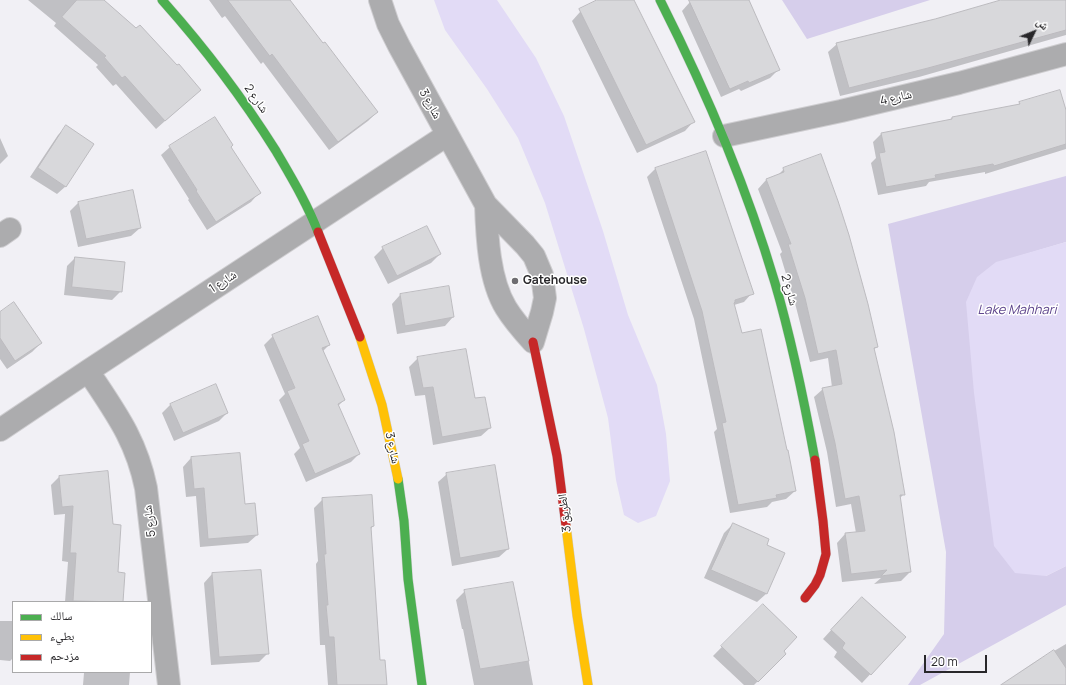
<!DOCTYPE html>
<html>
<head>
<meta charset="utf-8">
<style>
  body { margin:0 }
  #map { position:relative; width:1066px; height:685px; overflow:hidden; background:#f1f0f5; font-family:Manrope,"Noto Naskh Arabic",sans-serif }
  canvas { display:block }
  .legend { position:absolute; left:12px; top:601px; width:140px; height:72px; box-sizing:border-box; background:#fff; border:1px solid #a9a9aa; margin:0; padding:5px 7px; list-style:none; font-size:12px; color:#28272a }
  .legend li { display:flex; align-items:center; gap:8px; height:20px }
  .legend b { width:20px; border:1px solid #a9a9aa }
  .north { position:absolute; left:1014px; top:12px; width:40px; height:40px; -webkit-text-stroke:3px #fff; paint-order:stroke; rotate:47deg; font-size:11px; font-weight:700; line-height:16px; text-align:center; color:#28272a }
  .north::after { content:''; display:block; margin:auto; width:14px; height:18px; background:#28272a; clip-path:polygon(50% 0,100% 100%,50% 72%,0 100%) }
  .scale { position:absolute; left:924px; top:655px; width:63px; height:18px; box-sizing:border-box; border:2px solid #28272a; border-top:0; padding-left:5px; font-size:12px; line-height:14px; white-space:nowrap; color:#28272a; -webkit-text-stroke:3px #fff; paint-order:stroke }
</style>
</head>
<body>
<div id="map">
<canvas width="1066" height="685"></canvas>
<ul class="legend">
<li><b style="height:5px;background:#4caf50"></b>سالك</li>
<li><b style="height:5px;background:#ffc107"></b>بطيء</li>
<li><b style="height:5px;background:#c62828"></b>مزدحم</li>
</ul>
<div class="north">ش</div>
<div class="scale">20 m</div>
</div>
<script>
const context = document.querySelector('canvas').getContext('2d');
context.lineJoin = 'round';
function paint(path, color) { context.fillStyle = color; context.fill(path, 'evenodd'); }
function strokePath(path, color, width, dash) { context.strokeStyle = color; context.lineWidth = width; context.lineCap = dash ? 'butt' : 'round'; context.setLineDash(dash || []); context.stroke(path); }
function drawText(font, color, halo, rows, align = 'center') {
  context.font = font + ' Manrope,"Noto Naskh Arabic",sans-serif'; context.lineWidth = 3; context.setLineDash([]); context.textBaseline = 'middle'; context.strokeStyle = halo; context.fillStyle = color; for (const [text, x, y, turn = 0] of rows) {
    context.save(); context.translate(x, y); context.rotate((+turn || 0) * Math.PI / 180); context.textAlign = isNaN(turn) ? turn : align; if (halo) context.strokeText(text, 0, 0); context.fillText(text, 0, 0); context.restore();
  }
}
paint(new Path2D(`
  M782,0H930L807,39Z
  M1066,176V242L996,263L1046,576L1066,566V605L920,685H908L944,634L946,552L888,224Z`), '#d6ceeb');
paint(new Path2D(`
  M434,0H497L536,58L564,116L603,231L628,315L657,385L666,434L670,481L656,516L638,523L624,515L616,480L608,418L584,329L545,203L518,138L487,89L445,30Z
  M1066,242V566L1046,576L1015,573L994,546L974,393L966,302L977,277L996,262Z`), '#e2dbf6');
paint(new Path2D(`
  M28,0H103L177,67L200,90L156,129L116,84L113,86L96,67L98,65L54,26L56,23Z
  M209,0H284L377,112L368,121L329,150L263,62L261,64L225,16L222,18Z
  M605,0H633L693,122L685,131L637,153L572,21L580,12Z
  M696,0H747L779,69L770,78L741,91L739,89L721,97L682,11L690,2Z
  M1007,0H1066V35L919,77L840,96L828,52L837,44L935,20Z
  M1020,103L1066,109V149L985,174V172L929,182L926,186L878,195L871,163L876,158L873,142L882,133L949,120L952,118L1017,105Z
  M67,127L66,186L57,194L30,177L58,135Z
  M0,138L8,156L0,164Z
  M170,147H230L259,193L251,202L207,230L188,200L189,199L161,155Z
  M705,153L752,293L744,302L734,305L741,334L795,491L786,499L772,502L767,507L730,513L714,432L717,429L694,319L647,177L655,169Z
  M784,169L877,347L873,350L904,494L900,498L910,572L901,581L874,584L881,578L842,582L837,543L845,534L856,533L851,504L836,507L827,452L814,397L823,389L832,387L828,358L810,362L796,307L780,254L782,252L758,189L766,180L777,176Z
  M78,203L140,228L131,236L78,247L70,211Z
  M383,248L440,254L431,263L388,284L374,257Z
  M75,258L121,291L112,300L64,295L67,266Z
  M400,295L453,317L445,326L397,334L392,304Z
  M0,313L41,343L32,352L7,369L0,359Z
  M273,336L329,345L323,351L344,400L338,406L359,454L351,462L306,482L294,454L300,448L279,400L285,394L264,345Z
  M418,358L474,400L490,428L481,436L433,445L425,395L415,396L409,367Z
  M171,404L227,413L219,421L174,441L162,413Z
  M191,458L244,505L257,535L248,543L200,547L196,496L186,497L183,467Z
  M447,474L508,549L499,557L452,566L438,482Z
  M59,477L117,573L124,574L122,602H65L68,562L62,561L65,514L54,515L51,485Z
  M323,499L373,526L371,529L379,662L386,685H328L325,645H320L316,564L318,561L314,508Z
  M733,524L765,545L784,553L766,594L757,602L704,578L724,533Z
  M212,574L268,653L259,662L211,665L204,583Z
  M465,591L521,631L523,630L533,685H474L463,629H462L456,600Z
  M763,605L782,651L785,654L754,685H744L713,656Z
  M853,606L904,638L862,683L834,657L837,652L823,639Z
  M0,621H13V658L10,661L0,660Z
  M1066,644V685H1002L1032,664Z
  M74,672H130L129,685H83L84,673Z`), '#0003');
const building = new Path2D(`
  M77,0H104L136,28L140,25L177,65L179,64L201,90L165,121L125,76L122,78L104,57L106,56L62,17Z
  M228,0H290L323,43L325,42L378,112L338,142L272,54L270,56Z
  M597,0H634L695,122L646,145L579,9Z
  M689,0H749L780,70L749,83L748,81L730,89Z
  M1001,0H1066V30L928,68L849,88L836,43L935,19Z
  M1060,90L1066,110V144L994,166L993,164L935,175L936,178L886,187L879,153L885,152L881,133L952,119V117L1020,104L1019,102Z
  M215,117L233,145L231,147L261,193L216,222L196,191L197,190L169,146Z
  M66,125L94,144L66,187L38,168Z
  M706,151L754,294L735,300V302L734,303L742,333L761,329L787,450H788L796,491L776,495L777,498L738,505L722,423L726,422L702,311L655,168Z
  M821,154L838,201L849,235L868,304L878,347L874,348L894,432L905,495H900L911,572L881,576L887,570L851,574L845,533L865,531L859,496L845,499L835,443L822,388L842,384L836,350L818,354L805,298L788,244H791L766,179L784,172L783,168Z
  M133,190L141,228L86,239L78,202Z
  M427,226L441,254L397,276L382,247Z
  M75,257L125,262L122,292L72,287Z
  M449,286L454,317L405,326L400,294Z
  M14,302L42,343L15,361L0,338V312Z
  M318,316L330,345L322,348L345,400L338,404L360,454L315,474L302,444L309,441L287,391L295,388L272,335Z
  M466,349L475,398L485,397L491,428L442,437L433,387L423,388L417,357Z
  M216,384L228,413L183,433L170,404Z
  M240,453L245,504L255,503L258,535L208,539L204,488L194,489L191,457Z
  M495,465L509,549L460,558L446,473Z
  M108,471L113,524L121,525L118,572L125,573L123,602L73,601L76,553H70L73,506L62,507L59,476Z
  M372,495L374,526L371,527L380,660H385L387,685H337L334,637H329L326,605H328L324,554H326L322,498Z
  M733,523L769,539L767,545L785,553L767,594L711,570Z
  M261,570L269,654L219,657L212,573Z
  M513,582L529,661L480,669L464,590Z
  M862,597L906,637L871,675L842,648L845,643L831,630Z
  M763,604L797,637L784,651L786,654L758,682L721,646Z
  M1054,650L1066,668V685H1001Z`);
paint(building, '#d8d8db');
strokePath(building, '#bcbbbf', 1);
const street = new Path2D(`
  M380,0L388,24L399,46L486,205L525,245L534,256L542,275L545,298L542,312L533,342C523,331 514,321 506,308C489,280 487,237 486,205
  M724,136L841,111L959,83L1066,54
  M0,236L10,229
  M88,371C115,412 136,439 146,488L169,685
  M0,430L88,371L447,135`);
const fast = new Path2D(`
  M162,0C204,47 242,97 276,151C291,177 307,203 318,232
  M660,0C706,91 746,185 775,283C792,341 804,400 815,460
  M398,479L404,521L408,579L422,685`);
const slow = new Path2D(`
  M360,337L382,405L398,479
  M566,526L577,615L588,685`);
const jam = new Path2D(`
  M318,232L360,337
  M533,342L557,456L566,526
  M805,598L815,585L820,575L826,554L823,521L815,460`);
strokePath(street, '#cecdd0', 24);
strokePath(fast, '#cecdd0', 10);
strokePath(slow, '#cecdd0', 10);
strokePath(jam, '#cecdd0', 10);
strokePath(street, '#acacae', 22);
strokePath(fast, '#4caf50', 9);
strokePath(slow, '#ffc107', 9);
strokePath(jam, '#c62828', 9);
for (const [x, y, r, color] of [
  [515,281,4,"#6e6d71"]
]) { const dot = new Path2D(); dot.arc(x, y, r, 0, 2 * Math.PI); context.fillStyle = color; context.fill(dot); strokePath(dot, '#fff', 1.5); }
drawText('12px', '#28272a', '#fff', [
  ["شارع 4",896,98,-13],
  ["شارع 2",256,99,55],
  ["شارع 3",430,104,61],
  ["شارع 1",223,282,-33],
  ["شارع 2",789,290,74],
  ["شارع 3",392,448,78],
  ["3 الطريق",565,513,-97],
  ["شارع 5",150,521,-97]
]);
drawText('bold 12px', '#28272a', '#fff', [
  ["Gatehouse",523,281]
], 'left');
drawText('italic 13px', '#5e458c', '#fff', [
  ["Lake Mahhari",1017,310]
]);
</script>
</body>
</html>
